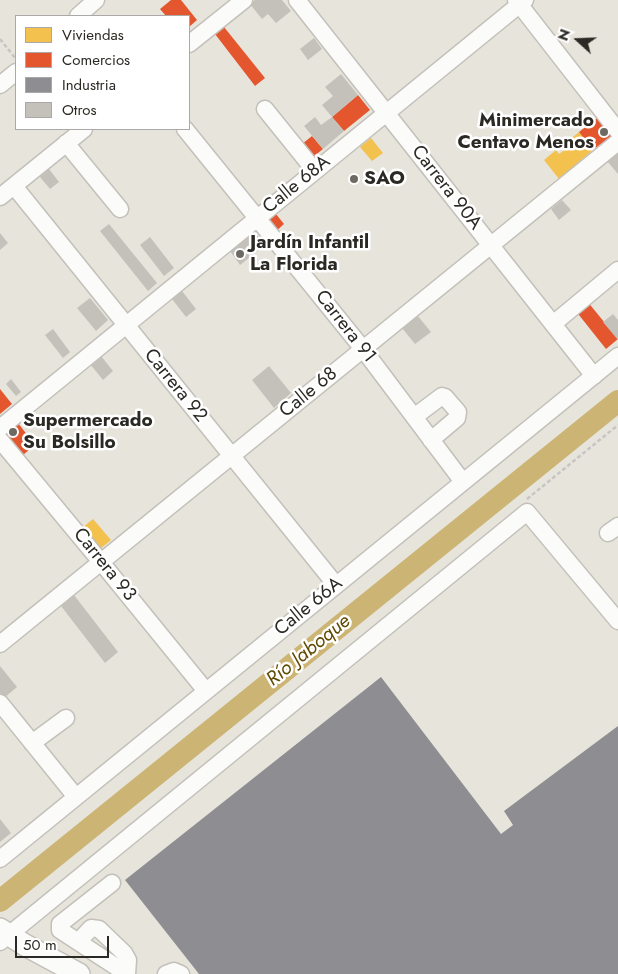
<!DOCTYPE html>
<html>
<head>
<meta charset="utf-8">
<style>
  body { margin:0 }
  #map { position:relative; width:618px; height:974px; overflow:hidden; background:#e7e4dc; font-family:Jost,sans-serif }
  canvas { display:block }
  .legend { position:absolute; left:15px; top:15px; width:175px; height:115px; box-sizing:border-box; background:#fff; border:1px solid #aaa9a7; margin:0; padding:6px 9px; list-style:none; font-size:15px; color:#2b2923 }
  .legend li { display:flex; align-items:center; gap:10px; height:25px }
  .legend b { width:25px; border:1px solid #aaa9a7 }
  .north { position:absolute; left:553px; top:15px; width:50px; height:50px; -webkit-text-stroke:4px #fff; paint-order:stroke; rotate:290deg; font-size:14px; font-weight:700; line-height:20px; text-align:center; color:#2b2923 }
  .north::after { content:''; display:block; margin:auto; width:18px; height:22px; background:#2b2923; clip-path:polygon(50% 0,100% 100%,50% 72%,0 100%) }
  .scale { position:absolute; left:15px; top:936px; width:94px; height:22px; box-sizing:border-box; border:2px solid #2b2923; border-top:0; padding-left:6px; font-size:15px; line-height:18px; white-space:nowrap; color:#2b2923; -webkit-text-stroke:4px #fff; paint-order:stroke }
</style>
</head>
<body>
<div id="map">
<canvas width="618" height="974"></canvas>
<ul class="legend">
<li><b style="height:14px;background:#f2c14e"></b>Viviendas</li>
<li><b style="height:14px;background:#e4572e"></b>Comercios</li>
<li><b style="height:14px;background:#8d8d92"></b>Industria</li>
<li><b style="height:14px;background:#c4c1bb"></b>Otros</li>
</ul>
<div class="north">N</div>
<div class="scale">50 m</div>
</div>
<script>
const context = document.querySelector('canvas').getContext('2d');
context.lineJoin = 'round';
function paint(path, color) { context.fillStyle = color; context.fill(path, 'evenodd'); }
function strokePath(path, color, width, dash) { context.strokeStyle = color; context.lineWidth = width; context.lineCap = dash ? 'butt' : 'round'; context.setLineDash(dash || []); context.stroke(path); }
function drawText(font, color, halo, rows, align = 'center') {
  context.font = font + ' Jost,sans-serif'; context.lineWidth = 5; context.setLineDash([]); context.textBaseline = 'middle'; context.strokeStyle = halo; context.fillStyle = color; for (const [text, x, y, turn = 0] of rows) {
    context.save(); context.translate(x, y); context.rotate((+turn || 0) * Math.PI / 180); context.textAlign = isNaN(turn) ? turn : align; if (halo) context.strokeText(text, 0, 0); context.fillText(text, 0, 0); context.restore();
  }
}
paint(new Path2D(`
  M579,132L593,150L559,179L544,160L556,150L559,154L570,146L567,142Z
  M371,138L383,153L372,161L360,147Z
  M93,519L111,540L100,549L82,528Z`), '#f2c14e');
paint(new Path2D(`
  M171,0H181L197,20L189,27V16H166L160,9Z
  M224,27L265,78L255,86L215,34Z
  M358,95L370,110L344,131L332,117Z
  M597,118L611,136L593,150L579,132Z
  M312,136L323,149L313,157L302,144Z
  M276,214L284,224L273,234L264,223Z
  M253,233L256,234L265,246L259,250L248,237Z
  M587,301L618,339L606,349L575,310Z
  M0,389L12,404L0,414Z
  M18,423L35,445L23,455L7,435L8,432Z`), '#e4572e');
paint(new Path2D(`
  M381,677L501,834L513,825L504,811L618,726V974H199L125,880Z`), '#8d8d92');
strokePath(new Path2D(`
  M0,901L618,401`), '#ccb574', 22);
paint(new Path2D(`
  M255,0H282L291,11L276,23L268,14L262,19L250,4Z
  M314,38L322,49L308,60L300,49Z
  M341,74L358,95L332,117L322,105L333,96L325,87Z
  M315,117L321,125L332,117L344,131L323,149L304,126Z
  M618,152V174L607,161Z
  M49,169L59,182L50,189L40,177Z
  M562,200L571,210L559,220L551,209Z
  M109,224L157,283L148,291L100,231Z
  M0,233L8,243L0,250Z
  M150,237L174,268L164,276L140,245Z
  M248,237L259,250L240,265L230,251Z
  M182,291L196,309L186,317L172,299Z
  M90,298L108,320L96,331L77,308Z
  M613,314L618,320V340L603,322Z
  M417,315L431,332L415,344L402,328Z
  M53,329L70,352L63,358L45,335Z
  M101,356L113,371L103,380L90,364Z
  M269,366L291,393L274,408L252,380Z
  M11,379L21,392L16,396L6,384Z
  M74,595L118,652L105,663L61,606Z
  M0,666L17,687L4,698L0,693Z
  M0,819L11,833L0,842Z`), '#c4c1bb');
const minor = new Path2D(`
  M297,0L594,376
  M516,0L618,131
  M78,16L96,0
  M189,44L244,0
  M0,85L16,72
  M265,109L315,171
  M185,129L363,349L463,482
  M66,143L120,209
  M14,186L336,585
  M0,197L84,129
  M553,324L618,270
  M414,417L442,396L445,397L458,412L457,418L431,440
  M0,428L525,0
  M0,440L101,562L206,691
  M608,533L618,526
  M0,644L618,142
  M0,703L76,797
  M32,743L66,718
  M0,859L618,356
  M112,883L60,924V930L127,974
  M0,942L527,512L618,621
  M78,942L91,928L99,929L124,953L128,960L127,974
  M166,974L174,971L181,974`);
const major = new Path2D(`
  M0,929L25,945L79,974`);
strokePath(minor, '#c3c0ba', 19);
strokePath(major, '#c3c0ba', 24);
strokePath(new Path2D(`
  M0,39L16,59
  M527,499L618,425`), '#c7c5c3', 2.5, [4, 2.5]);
strokePath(minor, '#fbfbfa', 16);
strokePath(major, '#fbfbfa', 21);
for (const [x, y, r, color] of [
  [604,132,5,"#6d6a64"],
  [354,179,5,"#6d6a64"],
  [240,254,5,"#6d6a64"],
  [13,432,5,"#6d6a64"]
]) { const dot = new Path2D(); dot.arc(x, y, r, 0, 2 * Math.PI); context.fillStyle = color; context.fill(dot); strokePath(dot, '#fff', 2); }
drawText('bold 19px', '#2b2923', '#fff', [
  ["Minimercado",594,121,"right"],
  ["Centavo Menos",594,143,"right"],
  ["SAO",364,179],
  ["Jardín Infantil",250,243],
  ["La Florida",250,265],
  ["Supermercado",23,421],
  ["Su Bolsillo",23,443]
], 'left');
drawText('19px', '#2b2923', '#fff', [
  ["Calle 68A",297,185,-39],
  ["Carrera 90A",446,188,52],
  ["Carrera 91",345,327,52],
  ["Carrera 92",175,386,51],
  ["Calle 68",309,393,-39],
  ["Carrera 93",104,565,51],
  ["Calle 66A",309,607,-39]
]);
drawText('italic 20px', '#614c02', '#fff', [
  ["Río Jaboque",309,651,-39]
]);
</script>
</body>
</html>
